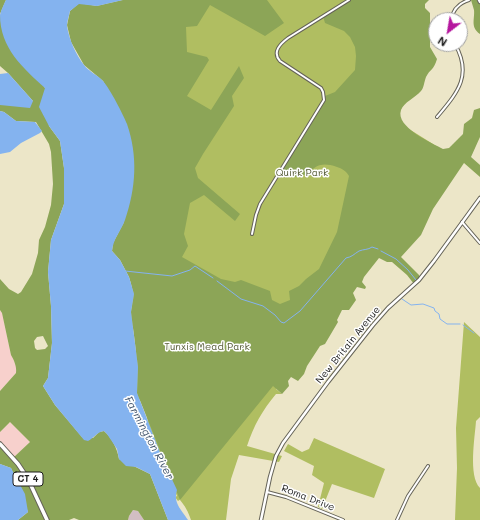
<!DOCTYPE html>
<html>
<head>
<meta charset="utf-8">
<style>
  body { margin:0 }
  #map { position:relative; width:480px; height:520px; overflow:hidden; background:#ece6c8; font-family:Mali,sans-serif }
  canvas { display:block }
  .north { position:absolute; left:428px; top:12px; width:40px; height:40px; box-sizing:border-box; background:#fff; border:1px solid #a4a4a4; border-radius:50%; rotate:211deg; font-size:11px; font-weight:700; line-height:16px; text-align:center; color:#1c1c1c }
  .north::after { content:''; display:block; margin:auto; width:14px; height:18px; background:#b5179e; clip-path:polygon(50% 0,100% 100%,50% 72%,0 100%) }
</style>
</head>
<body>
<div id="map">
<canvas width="480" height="520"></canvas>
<div class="north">N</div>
</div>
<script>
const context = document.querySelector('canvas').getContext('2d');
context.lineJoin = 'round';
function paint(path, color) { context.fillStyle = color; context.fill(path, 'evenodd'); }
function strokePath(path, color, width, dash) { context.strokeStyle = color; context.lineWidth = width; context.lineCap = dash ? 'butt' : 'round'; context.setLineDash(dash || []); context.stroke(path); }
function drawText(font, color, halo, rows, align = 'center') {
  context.font = font + ' Mali,sans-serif'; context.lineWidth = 3; context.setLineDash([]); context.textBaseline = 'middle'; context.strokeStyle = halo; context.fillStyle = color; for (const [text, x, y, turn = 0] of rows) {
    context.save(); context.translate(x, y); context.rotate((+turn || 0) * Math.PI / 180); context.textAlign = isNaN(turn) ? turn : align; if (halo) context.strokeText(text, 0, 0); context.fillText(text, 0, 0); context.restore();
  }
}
paint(new Path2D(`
  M0,310L2,313L11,355L13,358L17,370L16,373L0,391Z
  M10,422L30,442L13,458L0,444V432Z`), '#f7d0cc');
paint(new Path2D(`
  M133,510L138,511L144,520H128L129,516Z`), '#d2bec3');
paint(new Path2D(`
  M123,0H409L393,119L449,154L346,298L276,389L282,394H276C262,411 254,425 247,446L282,456L279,462L239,455L231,479L226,520H191C188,511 185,506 180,500L181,499L178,501L175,497L177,496L150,434L145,405L135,395L136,337L130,319L133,296L97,6Z
  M464,322L480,337V417L476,421C475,437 468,476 480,488V520H455L457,468L456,428Z
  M314,438L385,469L374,498L332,484L322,509L318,507L324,483L312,475L314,466L284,451L288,444L302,452L309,449Z`), '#b0be61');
paint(new Path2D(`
  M0,0H6L0,14L45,88L49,126L60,141L64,168V204L51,240L48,272L51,306L52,343L48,378L43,386L55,405L82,437L93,438L99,432L104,431C112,438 117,448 119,459L150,474L168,520H144L138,511L133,510L129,516L128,520H79L74,518L69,520H18L28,512L11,468L0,464V444L13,458L30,442L10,422L0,432V391L16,373C17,367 14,360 11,355L2,313L0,310V279L9,289L18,294L21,292L32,274L38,253L39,240L45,227L51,205L53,184L51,152L49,144L36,122L16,121L4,112L0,111V105H11L33,101L8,73L0,66ZM43,336L48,346L45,349L37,350L35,348L34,341L37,337Z
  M123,0H267L284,23L265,36L210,5L197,26L186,27L187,52L207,57L209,60L187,96L211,110L239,66L244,78L232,96L234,106L203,154L195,168L198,178L240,214L235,221L204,195L190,203L184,234L188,246L182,257L221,279L235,282L241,280L270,291L272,300L280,304L290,300L289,291L299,286L306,279L319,269L337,232L349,176C346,171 343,169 337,167C312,158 314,176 296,177C291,177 285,174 281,172L323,105L325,96L335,92L355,70L356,56L355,47L350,37L344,31L325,23L323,16L349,0H429L425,4V8L430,13V47L437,59C434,70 430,69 426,77C424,82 424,88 421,91C415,98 404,102 401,110C395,127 432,143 443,149L449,148L463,134L464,124L472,118L474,110L480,108V137L471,157L480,165V177L464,163L433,209L421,235L401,257L419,275L420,279L414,284L407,275L392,262H387L379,258L364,277L362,282L366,287L365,289L357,287L353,293L356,300L349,310H342L337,320L338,322L325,344L320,346L307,366L304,374L298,381L291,377L288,381L289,386L282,394L273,386L180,500L137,393L138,367L131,312L134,294L129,277L120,260L112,251L113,243L124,222L126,123L103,81L84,65L71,42L67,25L70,11L79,3L97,6Z
  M471,0H479L480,2V34C470,27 475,19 474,10C473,7 472,3 471,0Z`), '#8ca557');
paint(new Path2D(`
  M6,0H123L97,6L79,4L70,11C69,16 67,21 67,26C69,39 76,55 84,65C89,72 98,75 103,81C110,89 123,114 127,124C138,156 136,188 125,220C121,231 113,239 112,251L120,260L129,277L134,294L131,312L138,367L137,393L163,460L177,490C173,503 181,509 188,520H168L150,474L136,467L126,466L119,459L117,449L107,434L104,431C97,432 94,438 88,441L84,440L55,405L43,386L48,378L52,343L51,306L48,272L51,240L64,204V168L60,141L49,126L39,107L45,88C23,68 0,48 0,15C1,10 4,4 6,0Z
  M8,73L33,101L30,108L0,105V74Z
  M0,111L4,112L16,121L35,122L42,131L40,133L21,143L10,152L0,154Z
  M0,464L11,468L25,494L28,512L18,520H0Z`), '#84b3ef');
strokePath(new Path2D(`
  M381,251L396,259L408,270L416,280
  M125,271L172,276L190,270L195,266L213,278
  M217,281L241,299L263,306L275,315L281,322L284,323L300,311L346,258C352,257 354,254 359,251C364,249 368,250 372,247L378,249
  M402,299L411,305L423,304L434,308L435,311L439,314L440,319L447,324H460
  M463,325L474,333`), '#84b3ef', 1);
const minor = new Path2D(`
  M451,20C453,9 459,3 469,0
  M437,117C457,93 473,76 455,44
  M462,222L480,243
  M252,234L256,215L260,204L324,100L323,92L321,88L280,61C272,52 280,44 288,38L349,0
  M267,492L286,497L343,520
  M397,520L408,496L428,466`);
const tertiary = new Path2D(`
  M479,0L480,2
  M261,520L270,477L276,456L283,443L328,382L373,325L388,308L419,280L434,261L480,198`);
const primary = new Path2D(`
  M0,444L18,464L28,479L47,520`);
strokePath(minor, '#656358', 4);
strokePath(tertiary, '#656358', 4.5);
strokePath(primary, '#656358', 5.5);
strokePath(minor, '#fff', 2);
strokePath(tertiary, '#fff', 2.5);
strokePath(primary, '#fff', 3.5);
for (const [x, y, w] of [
  [28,479,30]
]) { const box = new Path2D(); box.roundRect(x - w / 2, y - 7, w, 14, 3); context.fillStyle = '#fff'; context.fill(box); strokePath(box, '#1c1c1c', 1); }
drawText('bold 9px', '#1c1c1c', null, [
  ["CT 4",28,479]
]);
drawText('10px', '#575d38', '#fff', [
  ["Quirk Park",302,173],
  ["Tunxis Mead Park",207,347]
]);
drawText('10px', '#1c1c1c', '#fff', [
  ["New Britain Avenue",348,345,-51],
  ["Roma Drive",308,498,21]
]);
drawText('italic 11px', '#465870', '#fff', [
  ["Farmington River",149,438,62]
]);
</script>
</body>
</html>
